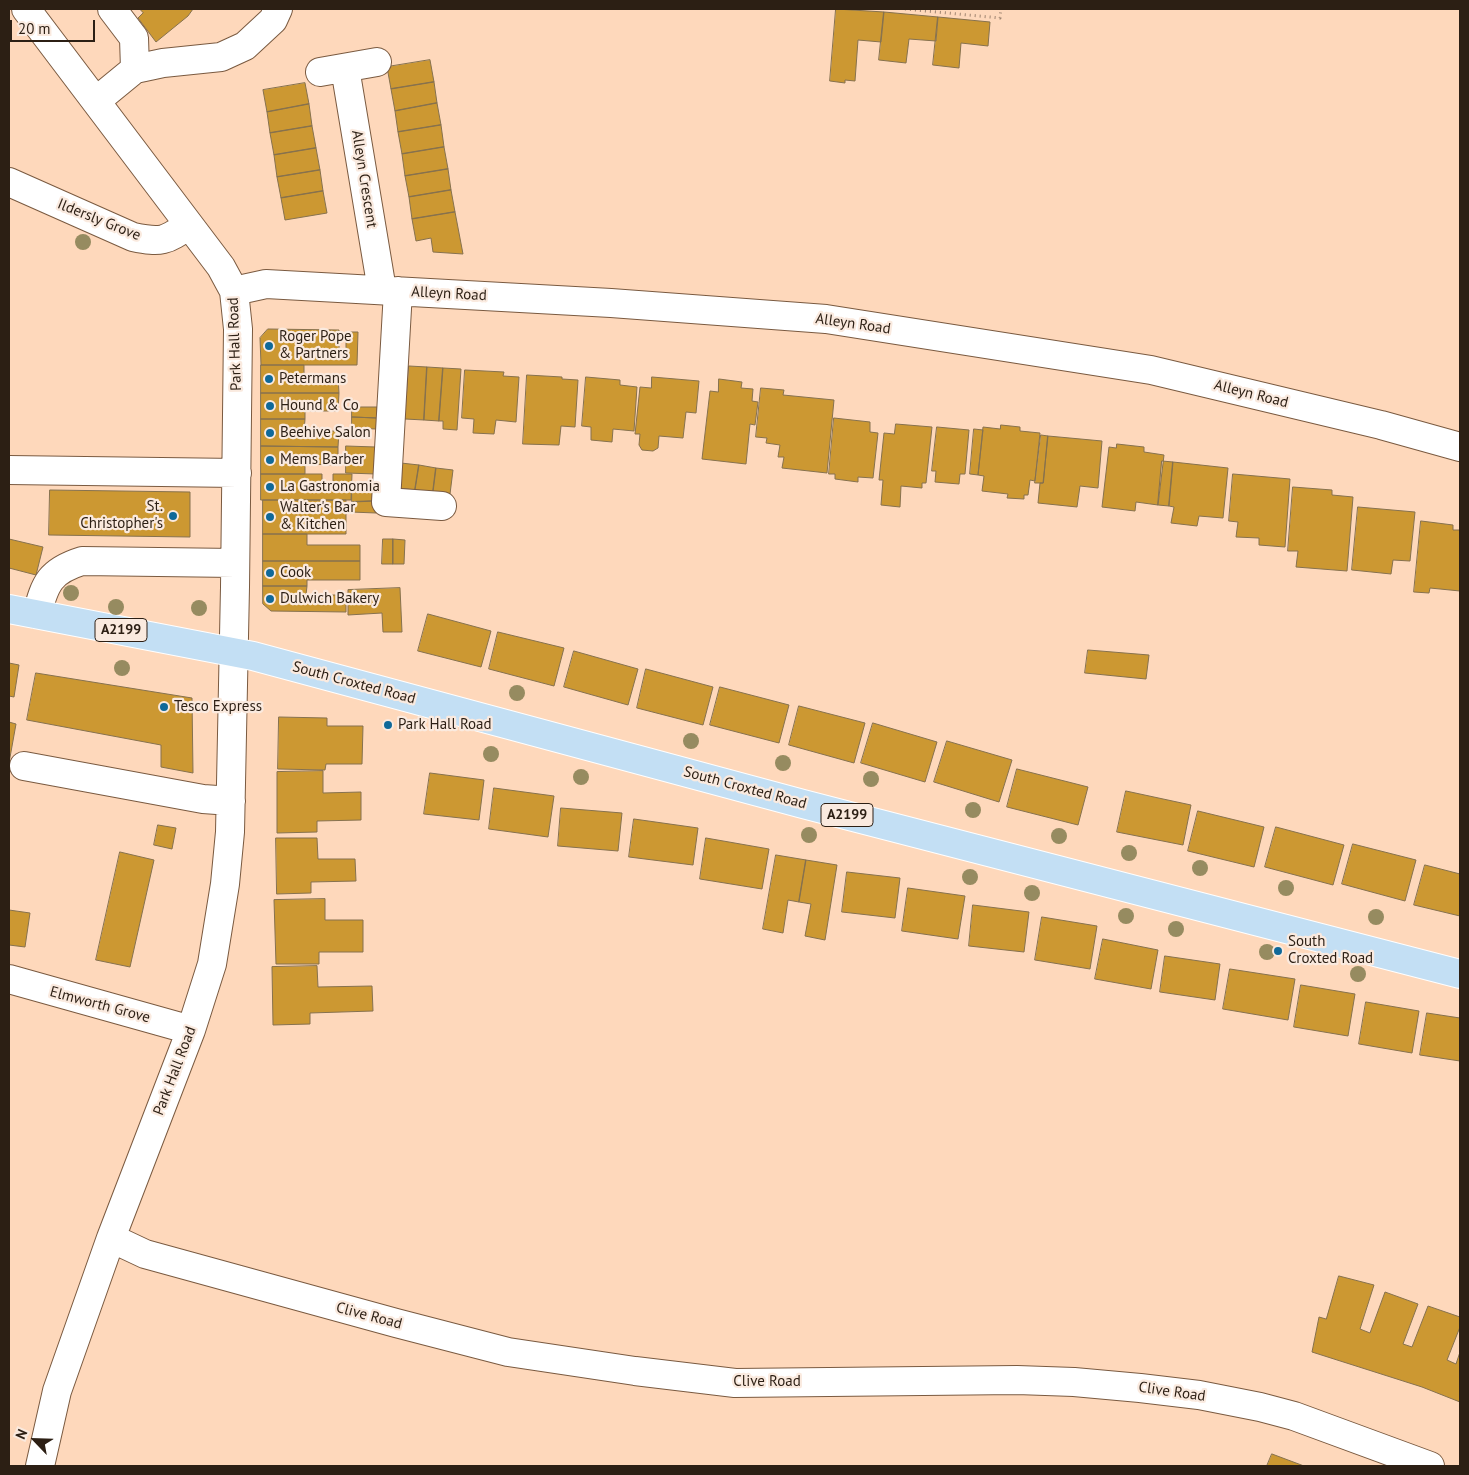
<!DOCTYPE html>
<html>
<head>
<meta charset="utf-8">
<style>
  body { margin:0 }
  #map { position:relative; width:1469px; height:1475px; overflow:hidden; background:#fed8bb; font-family:"PT Sans",sans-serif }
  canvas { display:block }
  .frame { position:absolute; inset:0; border:10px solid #2c1f14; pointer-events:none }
  .north { position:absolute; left:10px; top:1415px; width:50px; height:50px; -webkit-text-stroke:4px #faeadf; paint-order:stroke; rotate:294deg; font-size:14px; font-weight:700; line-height:20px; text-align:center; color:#2c1f14 }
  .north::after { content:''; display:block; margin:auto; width:18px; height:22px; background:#2c1f14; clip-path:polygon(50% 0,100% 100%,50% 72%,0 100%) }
  .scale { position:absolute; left:10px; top:20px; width:85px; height:22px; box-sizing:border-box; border:2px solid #2c1f14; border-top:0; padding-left:6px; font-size:15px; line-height:18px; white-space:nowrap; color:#2c1f14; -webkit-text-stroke:4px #faeadf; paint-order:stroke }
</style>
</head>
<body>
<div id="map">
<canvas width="1469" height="1475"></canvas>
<div class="frame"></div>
<div class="north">N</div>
<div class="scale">20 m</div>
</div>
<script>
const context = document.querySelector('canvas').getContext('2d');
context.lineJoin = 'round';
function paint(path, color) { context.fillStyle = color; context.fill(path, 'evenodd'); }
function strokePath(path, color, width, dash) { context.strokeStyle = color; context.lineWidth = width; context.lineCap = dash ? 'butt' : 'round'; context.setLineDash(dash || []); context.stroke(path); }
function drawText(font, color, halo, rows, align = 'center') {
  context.font = font + ' "PT Sans",sans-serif'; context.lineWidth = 4.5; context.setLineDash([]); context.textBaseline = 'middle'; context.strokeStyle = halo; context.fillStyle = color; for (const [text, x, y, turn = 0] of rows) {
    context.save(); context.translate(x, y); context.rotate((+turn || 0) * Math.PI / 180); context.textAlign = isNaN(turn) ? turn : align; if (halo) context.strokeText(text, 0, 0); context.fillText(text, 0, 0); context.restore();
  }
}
const building = new Path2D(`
  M140,9H193L188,16L156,42L138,18L143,13Z
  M836,9L884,12L881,42L858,40L855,81L845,80V83L830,81Z
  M884,12L938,17L936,41L909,39L906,63L879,60Z
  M938,17L990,22L988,46L961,43L959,68L933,65Z
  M430,60L434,82L391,89L387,67Z
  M434,82L437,103L395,111L391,89Z
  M305,83L309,104L267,112L263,90Z
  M437,103L441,125L398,132L395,111Z
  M309,104L312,126L270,133L267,112Z
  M441,125L444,147L402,154L398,132Z
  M312,126L316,148L274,155L270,133Z
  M444,147L448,169L405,176L402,154Z
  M316,148L320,170L277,177L274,155Z
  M448,169L451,190L409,197L405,176Z
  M320,170L323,191L281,198L277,177Z
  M451,190L455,212L412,219L409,197Z
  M323,191L327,213L285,220L281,198Z
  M455,212L463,254L433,252L431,238L416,241L412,219Z
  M268,329L339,330V349H346V332H358L357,365H261L260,338Z
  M261,365H304V377H338L339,393H261Z
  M409,366L427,367L424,420L405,419Z
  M427,367L443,368L439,421L424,420Z
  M443,368L461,369L457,430L443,429V421H439Z
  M465,370L504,372L503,376L519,377L516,422L496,420L494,434L473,433L474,419L462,418Z
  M527,375L562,377V379L578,380L575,427L561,426L559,445L523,444Z
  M586,377L620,380V385L637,387L634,431L613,429L612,442L591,440V427L582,426Z
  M652,377L699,381L696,413L686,412L683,438L659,436L658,448L653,451L642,450L639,445L640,434H635L640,387L651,388Z
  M719,379L742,382L741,388L753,389L752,401L758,402L755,425L750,424L746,464L702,459L710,391L718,392Z
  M761,388L784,390L783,395L834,400L827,473L782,468L784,457H778L780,445L766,443L767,438L756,437Z
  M261,393H339L338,411H305V419H261Z
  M352,407H377V418L352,417Z
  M352,417L377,418L376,429L352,428Z
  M834,418L870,422V432L878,433L873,478L858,477V482L835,479V474H829Z
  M261,419H305L304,431H339L338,447L261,446Z
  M896,424L932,427L926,483H922V488L901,486L900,507L881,505L883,480H879L884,433L894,434Z
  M1001,425L1020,427V431L1040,433L1035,481L1030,480L1028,495H1024V499L1007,498L1008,494L982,491L984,476L978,475L983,427L1000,429Z
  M937,427L969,430L965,474H960L959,484L935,482L936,471H932Z
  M974,429L983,430L978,475L970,474Z
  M1041,435L1048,436L1043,483H1035Z
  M1048,436L1102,441L1098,488L1080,486L1077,507L1038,503L1040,483H1043Z
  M1117,444L1144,447V452L1164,455L1158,505L1136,502L1135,511L1102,507L1109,447L1116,448Z
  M261,446L338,447V465L305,464V474H261Z
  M346,446L376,447V474L346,473Z
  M1162,461L1173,462L1169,506L1158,505Z
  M1173,462L1228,468L1223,518L1199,516L1197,526L1171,523L1174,507L1169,506Z
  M401,463L419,465L415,490L398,488Z
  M419,465L436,468L433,492L415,490Z
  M436,468L453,470L450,494L433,492Z
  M261,474H322V486L333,485V474H352L351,500H261Z
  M1233,474L1290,479L1285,547L1259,545V538L1236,537L1238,522L1229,521Z
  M1293,487L1332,490V495L1353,497L1347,571L1296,567L1298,551H1288Z
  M50,490L190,492V537L49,535Z
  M352,491H376V501L352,502Z
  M263,500H346V534H263Z
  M376,501V513L351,512L352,502Z
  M1358,507L1415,512L1410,561L1393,560L1391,574L1352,570Z
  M1421,521L1453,525V530H1460V591L1430,588L1429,593L1414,592Z
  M263,534H307V545H360V561H263Z
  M9,539L43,547L36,575L9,568Z
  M383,539H393V564H382Z
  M393,539L405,540L404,564H393Z
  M263,561H360V580H307V586H263Z
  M263,586H307L306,595H346V612L271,611L263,604Z
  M400,588L402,632H383L382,613L348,615V590Z
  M428,614L491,631L481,667L418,651Z
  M498,632L564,648L554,686L489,669Z
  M1088,650L1149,655L1146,679L1085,673Z
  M574,651L638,669L628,705L564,687Z
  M9,663L19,665L14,697L9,696Z
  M646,669L713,687L703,725L637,708Z
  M36,673L192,698L193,773L161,767V745L27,720Z
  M720,687L789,705L779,743L710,725Z
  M799,706L865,723L854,763L789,745Z
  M279,717L327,718V726H363L362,764H326L325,770L278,769Z
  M9,722L16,724L9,763Z
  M873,723L937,742L925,782L861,763Z
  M947,741L1012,760L999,802L934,782Z
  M1017,769L1088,787L1078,825L1007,807Z
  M323,771V793L361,792V820L317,821V832L277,833V772Z
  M430,773L484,780L479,820L424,814Z
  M494,788L554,796L548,837L489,829Z
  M1126,791L1191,805L1183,845L1117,832Z
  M561,808L622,813L618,851L558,846Z
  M1198,811L1264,827L1254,867L1188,851Z
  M634,819L698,828L693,865L629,857Z
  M158,825L176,828L172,849L154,845Z
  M1276,827L1344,845L1333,885L1265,867Z
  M276,838H317L318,859H355L356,881L311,882V893L277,894Z
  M706,838L769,849L762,889L700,879Z
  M1353,844L1416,860L1405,901L1342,884Z
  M120,852L154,860L130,967L96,960Z
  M776,855L806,860L799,902L788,900L783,933L763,929Z
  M806,860L837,865L825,940L805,936L811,904L799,902Z
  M1425,865L1460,874V916L1414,905Z
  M847,872L900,878L895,918L842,912Z
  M908,888L965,896L958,939L902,931Z
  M325,899V920H363V952H319V964H276L274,900Z
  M973,905L1029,912L1024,952L969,946Z
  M9,910L30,913L25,947L9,945Z
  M1042,917L1097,926L1090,969L1035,960Z
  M1103,939L1158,950L1151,989L1095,979Z
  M1165,956L1220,964L1215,1000L1160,992Z
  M317,966L318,987L372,986L373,1011L310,1013V1024L273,1025L272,967Z
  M1230,969L1295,979L1288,1020L1223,1009Z
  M1301,985L1355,994L1348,1036L1294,1027Z
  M1366,1002L1419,1011L1412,1053L1359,1044Z
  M1427,1013L1460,1018V1061L1420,1055Z
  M1339,1276L1374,1285L1360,1329L1370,1333L1385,1292L1418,1304L1403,1344L1412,1347L1428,1306L1460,1317V1327L1447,1360L1456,1364L1460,1352V1402L1422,1387L1312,1352L1319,1317L1326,1319Z
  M1272,1454L1304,1466H1267Z`);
paint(building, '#cc9832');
strokePath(building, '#86714e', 1);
const minor = new Path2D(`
  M26,9L221,267L234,291L238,329L235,587L230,832L225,884L212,964L191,1030L111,1238L57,1391L40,1466
  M112,9L134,38L135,69
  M345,68L382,290
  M320,72L377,62
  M96,101L135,69L163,63L221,57L245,46L273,20L278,9
  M9,182L133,237C162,243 165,241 189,225
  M234,291L266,284L611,303L826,319L1151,370L1381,425L1460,447
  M398,291L386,502L442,506
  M9,470L237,473
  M37,614C45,583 50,571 82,561L235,563
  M24,766L203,799L231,801
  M9,979L191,1030
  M111,1238L145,1254L396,1323L508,1352L635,1371L735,1383L1017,1380L1074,1382L1140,1388L1199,1395L1260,1407L1294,1416L1430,1466`);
const major = new Path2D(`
  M9,609L253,656L803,804L1460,974`);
strokePath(minor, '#7a5a40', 30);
strokePath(major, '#fff', 30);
strokePath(new Path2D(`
  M905,9L1000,18L1001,9`), '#9f8470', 3, [1, 4]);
strokePath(minor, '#fff', 28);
strokePath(major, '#c3dff4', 28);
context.fillStyle = '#968b60';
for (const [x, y] of [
  [83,242],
  [71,593],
  [116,607],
  [199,608],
  [122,668],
  [517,693],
  [691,741],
  [491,754],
  [783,763],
  [581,777],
  [871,779],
  [973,810],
  [809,835],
  [1059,836],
  [1129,853],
  [1200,868],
  [970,877],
  [1286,888],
  [1032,893],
  [1126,916],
  [1376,917],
  [1176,929],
  [1267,952],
  [1358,974]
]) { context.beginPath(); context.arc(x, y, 8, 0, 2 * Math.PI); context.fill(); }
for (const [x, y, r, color] of [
  [269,346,5,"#106999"],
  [269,379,5,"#106999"],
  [270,406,5,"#106999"],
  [270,433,5,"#106999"],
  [270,460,5,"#106999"],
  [270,487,5,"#106999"],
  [173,516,5,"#106999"],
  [270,517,5,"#106999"],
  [270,573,5,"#106999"],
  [270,599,5,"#106999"],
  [164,707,5,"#106999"],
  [388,725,5,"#106999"],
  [1278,951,5,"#106999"]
]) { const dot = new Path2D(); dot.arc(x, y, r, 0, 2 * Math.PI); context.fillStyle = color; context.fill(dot); strokePath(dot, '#faeadf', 2); }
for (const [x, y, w] of [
  [121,630,52],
  [847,815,52]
]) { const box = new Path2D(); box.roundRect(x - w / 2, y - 11.5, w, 23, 4); context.fillStyle = '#faeadf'; context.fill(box); strokePath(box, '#2c1f14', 1); }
drawText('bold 14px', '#2c1f14', null, [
  ["A2199",121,630],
  ["A2199",847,815]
]);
drawText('15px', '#2c1f14', '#faeadf', [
  ["Alleyn Crescent",364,179,81],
  ["Ildersly Grove",99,220,22],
  ["Alleyn Road",449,294,3],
  ["Alleyn Road",853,324,8],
  ["Park Hall Road",235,344,-92],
  ["Alleyn Road",1251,394,14],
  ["South Croxted Road",354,683,15],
  ["South Croxted Road",745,788,15],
  ["Elmworth Grove",100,1005,15],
  ["Park Hall Road",175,1071,-69],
  ["Clive Road",369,1316,15],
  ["Clive Road",767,1382],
  ["Clive Road",1172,1392,8]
]);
drawText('15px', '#2c1f14', '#faeadf', [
  ["Roger Pope",279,337],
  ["& Partners",279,354],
  ["Petermans",279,379],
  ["Hound & Co",280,406],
  ["Beehive Salon",280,433],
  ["Mems Barber",280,460],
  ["La Gastronomia",280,487],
  ["St.",163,507,"right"],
  ["Christopher's",163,524,"right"],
  ["Walter's Bar",280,508],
  ["& Kitchen",280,525],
  ["Cook",280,573],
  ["Dulwich Bakery",280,599],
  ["Tesco Express",174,707],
  ["Park Hall Road",398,725],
  ["South",1288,942],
  ["Croxted Road",1288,959]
], 'left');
</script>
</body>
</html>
